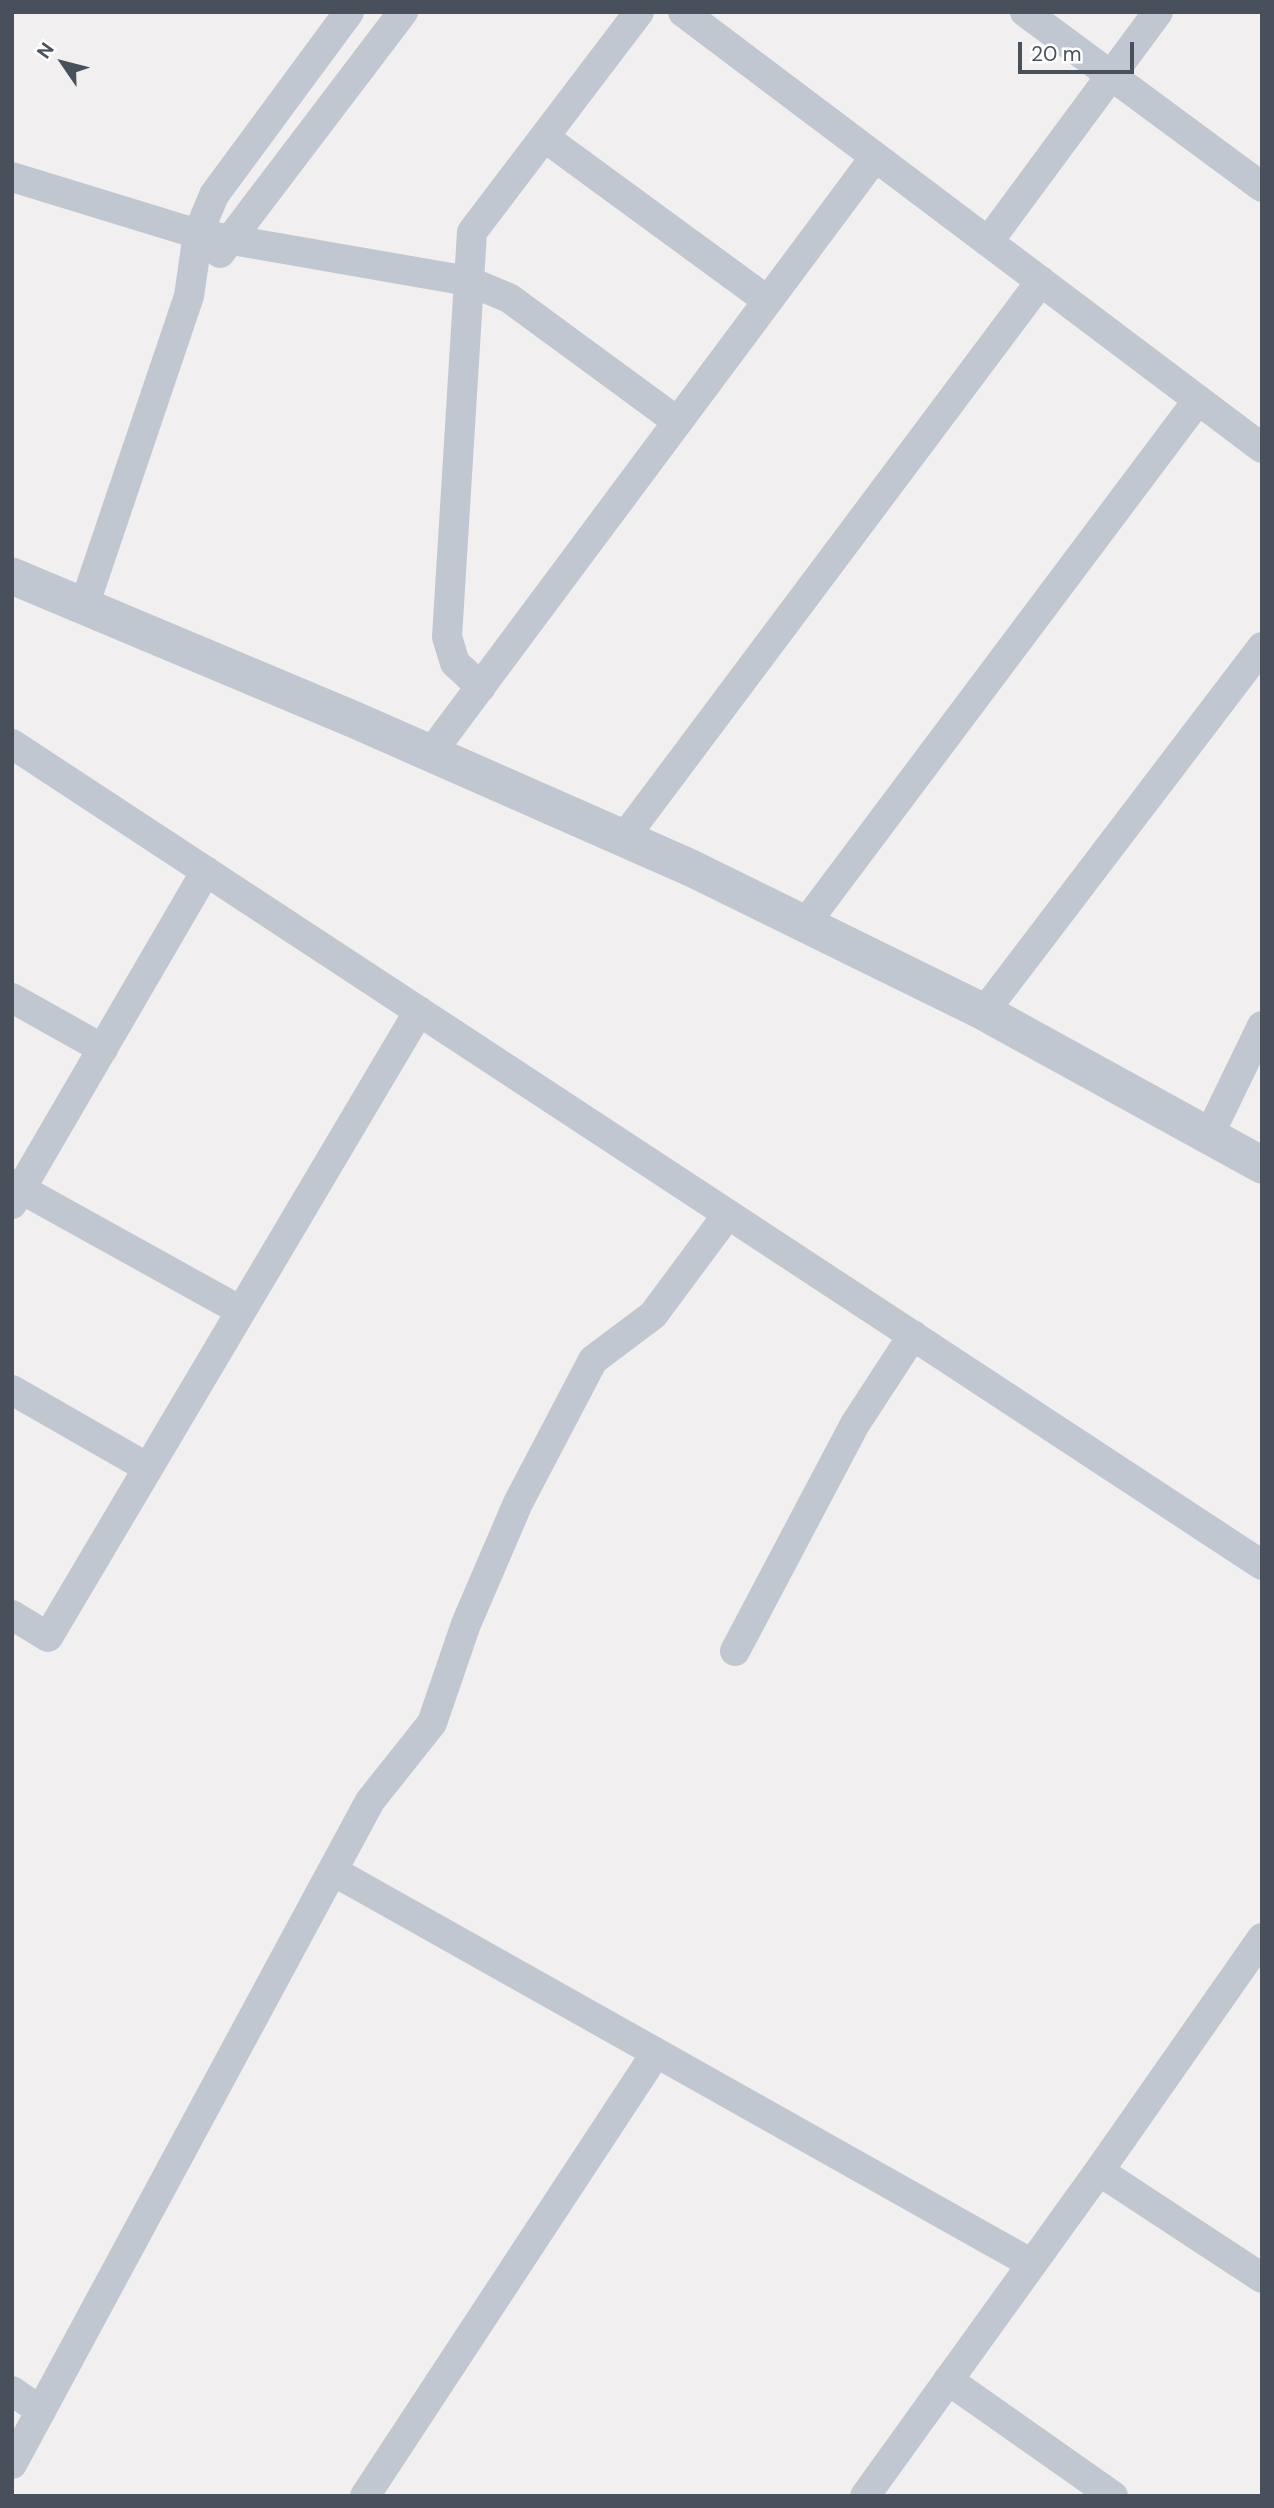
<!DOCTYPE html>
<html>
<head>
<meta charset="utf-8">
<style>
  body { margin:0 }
  #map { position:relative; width:1274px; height:2508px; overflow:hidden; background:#f1efef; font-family:"DM Sans",sans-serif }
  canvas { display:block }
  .frame { position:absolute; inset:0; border:14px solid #48505b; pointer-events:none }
  .north { position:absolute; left:28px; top:28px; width:70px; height:70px; -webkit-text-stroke:5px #fff; paint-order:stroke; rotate:305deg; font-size:19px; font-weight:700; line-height:28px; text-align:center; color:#48505b }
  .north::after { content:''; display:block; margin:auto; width:24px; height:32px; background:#48505b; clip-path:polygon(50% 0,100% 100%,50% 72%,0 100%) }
  .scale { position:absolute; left:1018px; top:42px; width:116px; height:32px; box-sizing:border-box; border:4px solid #48505b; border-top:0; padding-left:9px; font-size:21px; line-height:24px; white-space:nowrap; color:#48505b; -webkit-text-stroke:5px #fff; paint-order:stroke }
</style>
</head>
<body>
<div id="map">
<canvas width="1274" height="2508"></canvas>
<div class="frame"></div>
<div class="north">N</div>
<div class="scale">20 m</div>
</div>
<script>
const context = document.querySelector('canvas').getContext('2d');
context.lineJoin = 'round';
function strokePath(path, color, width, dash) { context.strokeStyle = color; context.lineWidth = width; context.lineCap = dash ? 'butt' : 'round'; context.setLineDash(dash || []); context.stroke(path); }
strokePath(new Path2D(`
  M683,12L1262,448
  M1025,12L1262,187
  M544,137L768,301
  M12,177L198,234L468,281L509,298L678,422
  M988,242L1158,12
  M220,253L403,12
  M84,606L189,296L198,234L214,195L349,12
  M481,687L455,663L447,637L472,232L639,12
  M12,744L1262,1565
  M431,753L875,157
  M624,838L1041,281
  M805,924L1198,400
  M12,998L103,1049
  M984,1012L1262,647
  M1209,1135L1262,1026
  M12,1184L241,1311
  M12,1204L206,871
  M12,1390L148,1468
  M12,1615L48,1637L419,1011
  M735,1651L855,1424L913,1335
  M333,1871L1032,2264
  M1099,2171L1262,2278
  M948,2380L1113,2496
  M12,2391L41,2411
  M12,2464L370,1801L432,1723L466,1624L518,1503L593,1360L653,1315L728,1214
  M365,2496L656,2053
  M865,2496L1099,2171L1262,1938`), '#c0c7d0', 30);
strokePath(new Path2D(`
  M12,576L355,720L691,868L984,1012L1262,1165`), '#c0c7d0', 37);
</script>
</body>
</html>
